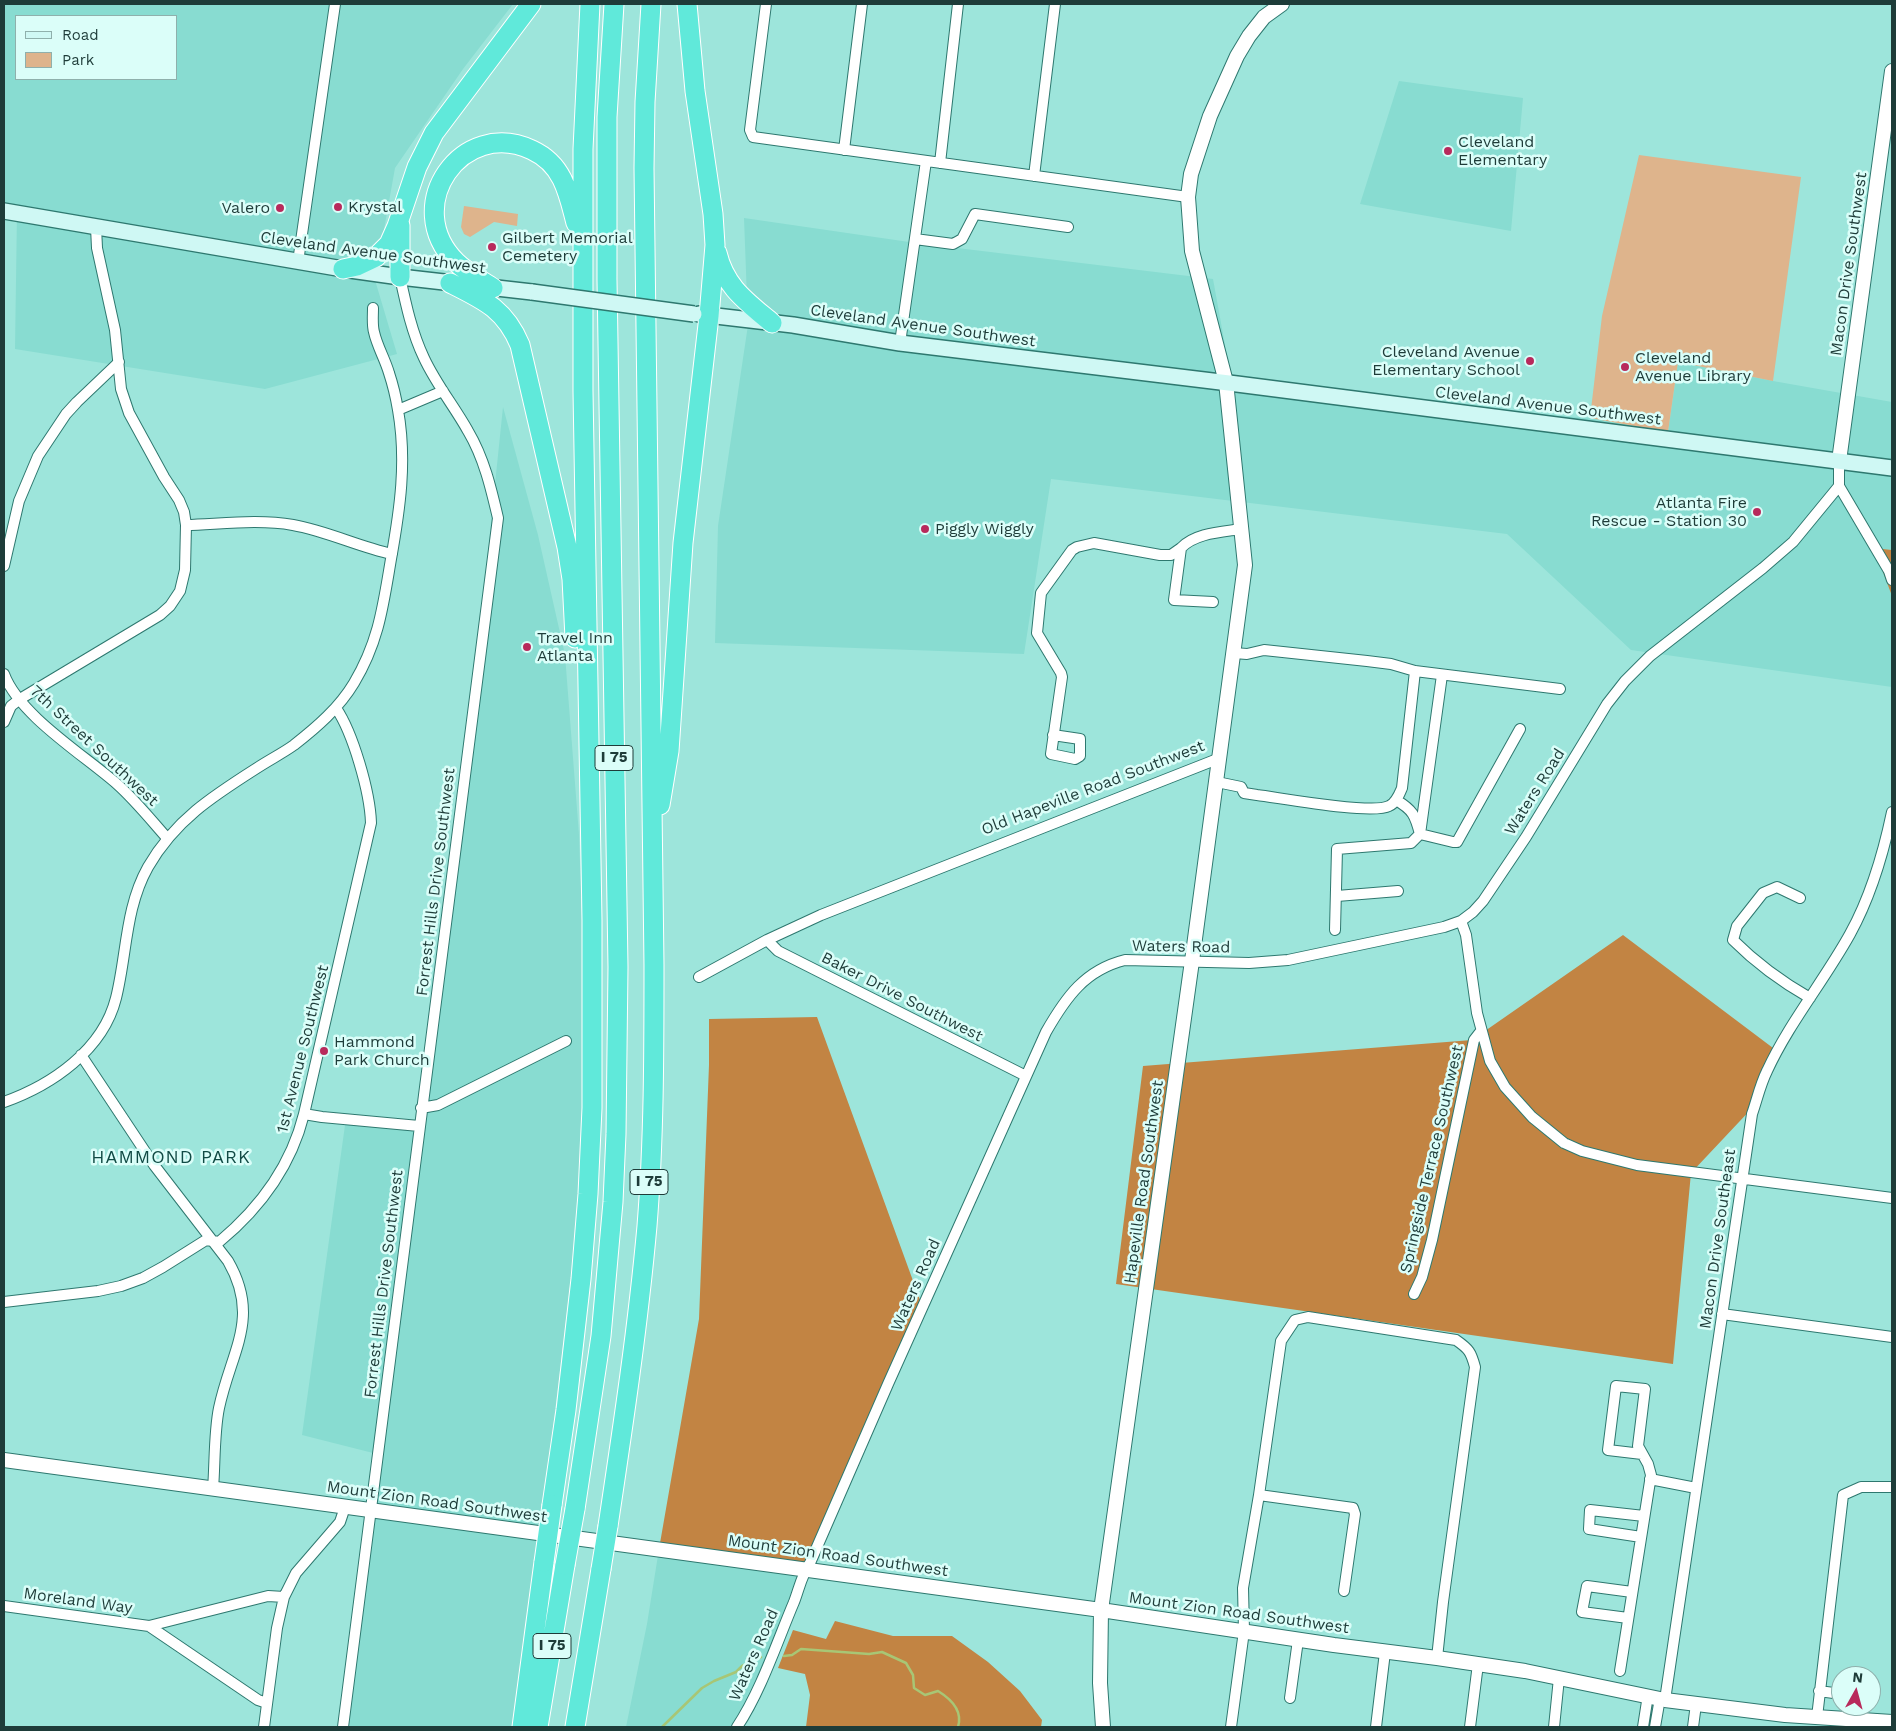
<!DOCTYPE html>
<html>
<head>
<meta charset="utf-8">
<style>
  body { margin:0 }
  #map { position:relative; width:1896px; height:1731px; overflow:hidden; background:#9de5db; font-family:"Work Sans",sans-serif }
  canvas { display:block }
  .frame { position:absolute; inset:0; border:5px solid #1e3c39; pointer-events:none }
  .legend { position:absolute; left:15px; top:15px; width:162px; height:65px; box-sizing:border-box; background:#dbfef9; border:1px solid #8fb0ac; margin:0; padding:6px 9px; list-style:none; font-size:15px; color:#1e3c39 }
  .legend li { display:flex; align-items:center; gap:10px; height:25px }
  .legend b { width:25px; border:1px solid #8fb0ac }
  .north { position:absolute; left:1831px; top:1666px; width:50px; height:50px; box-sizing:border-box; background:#dbfef9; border:1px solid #8fb0ac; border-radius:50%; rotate:7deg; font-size:14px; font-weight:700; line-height:20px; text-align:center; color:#1e3c39 }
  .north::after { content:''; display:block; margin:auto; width:18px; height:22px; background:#b82a5c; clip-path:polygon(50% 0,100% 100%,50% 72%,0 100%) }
</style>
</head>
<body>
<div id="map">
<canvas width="1896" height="1731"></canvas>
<div class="frame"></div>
<ul class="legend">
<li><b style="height:6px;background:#cff8f4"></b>Road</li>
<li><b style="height:14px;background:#deb48c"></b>Park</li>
</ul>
<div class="north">N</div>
</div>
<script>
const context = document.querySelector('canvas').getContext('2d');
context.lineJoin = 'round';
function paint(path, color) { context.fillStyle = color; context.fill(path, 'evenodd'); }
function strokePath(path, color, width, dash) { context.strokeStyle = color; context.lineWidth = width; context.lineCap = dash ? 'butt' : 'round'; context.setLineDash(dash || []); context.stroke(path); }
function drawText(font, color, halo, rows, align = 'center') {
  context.font = font + ' "Work Sans",sans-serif'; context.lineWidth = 5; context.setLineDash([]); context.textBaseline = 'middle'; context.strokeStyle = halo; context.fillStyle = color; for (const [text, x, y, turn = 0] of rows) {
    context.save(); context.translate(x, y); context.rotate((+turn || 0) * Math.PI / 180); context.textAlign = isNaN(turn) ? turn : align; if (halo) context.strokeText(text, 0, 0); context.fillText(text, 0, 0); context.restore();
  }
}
paint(new Path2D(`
  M4,4H513L463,69L395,168L375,280L397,354L265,389L15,349L17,212L4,209ZM16,16H176V79H16Z
  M1399,81L1523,98L1511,231L1360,204Z
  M744,218L916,243L1213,279L1231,378L1471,410L1590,418L1668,432L1678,362L1773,381L1892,402V550L1874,548L1892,596V687L1631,650L1507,534L1051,479L1024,654L715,643L718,526L748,325Z
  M503,407L538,535L565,655L579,835L587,1065L577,1228L521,1695L516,1727H341L377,1454L302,1435L346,1118L416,1127L470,725Z
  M659,1549L802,1571L762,1683L736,1727H626L647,1624Z`), '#88dcd1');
paint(new Path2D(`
  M1639,155L1801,177L1773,381L1678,362L1668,432L1590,418L1602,316Z
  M464,206L518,214L517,226L494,222L470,237L464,234L461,227Z`), '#deb48c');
paint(new Path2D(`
  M1874,548L1892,550V596Z
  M1623,935L1777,1051L1755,1105L1691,1173L1673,1364L1116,1284L1143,1066L1472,1040Z
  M817,1017L924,1311L802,1571L659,1549L699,1319L709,1065V1019Z
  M835,1621L893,1636H952L988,1662L1020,1691L1042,1720L1041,1727H806L810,1695L805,1674L778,1668L793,1630L826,1639Z`), '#c28443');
strokePath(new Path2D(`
  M784,1656L792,1655L801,1649L869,1654L882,1652L906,1663L913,1675L914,1688L925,1695L938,1691C951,1699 963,1711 958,1727
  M662,1727L702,1688L714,1681L736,1672L742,1666L761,1657`), '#a8c675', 2.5);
const minor = new Path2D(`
  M766,4L750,130L753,137L1188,197
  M844,150L862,4
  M940,163L958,4
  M1034,176L1055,4
  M915,239L953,244L962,239L975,214L1068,227
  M298,262L335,4
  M900,343L926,161
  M398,410L443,391
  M1839,461V486L1889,571L1892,580
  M186,525C221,524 259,519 293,525C327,531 359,547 392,554
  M4,566L19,501L38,456L66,414L77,402L119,362
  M1213,602L1174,600L1181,548C1195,533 1222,532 1241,529
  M1234,653L1247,654L1264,650L1367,661L1391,664L1415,671L1560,689
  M4,674C19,715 84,755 117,784C135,800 151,820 167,838
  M4,722L11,706L20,699L160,615L170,606L180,591L185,570L186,525L184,512L179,500L164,477L129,413L121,389L115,330L97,248L96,227
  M1053,735L1080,739V756L1075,759L1051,754L1062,677L1061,673L1037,633L1041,593L1072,550L1077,547L1094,543L1160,555H1171L1181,548
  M1217,782L1241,787L1244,793L1257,795C1281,798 1372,815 1389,806C1396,803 1399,795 1402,788L1415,671
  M1396,800C1413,810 1415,815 1420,834L1453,842H1457L1520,729
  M1337,896L1398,891
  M1800,898L1777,887L1763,893L1737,926L1733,940C1756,963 1782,982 1810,998
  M1461,921L1466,935L1477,1013L1490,1061L1505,1087L1532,1117L1564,1143L1582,1151L1637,1165L1892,1198
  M1335,930L1337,849L1411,843L1420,834L1442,675
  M767,940L778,951L1026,1076
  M699,977L767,940L821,915L1220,758
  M81,1055L154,1165L228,1261C261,1318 231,1351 219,1408C214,1432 215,1464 213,1489
  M4,1102C52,1085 103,1050 116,998C127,954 125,908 148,867C175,820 213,796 257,768C269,760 283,753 294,745C317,727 339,708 354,683C379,641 383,606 391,559C400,509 407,461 398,410C396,398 393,385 389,373C385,359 377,346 374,332C372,325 373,316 373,308
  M421,1108L438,1105L566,1041
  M304,1114L322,1117L419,1126
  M1414,1294L1422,1277L1432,1240L1474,1040L1481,1031
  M4,1302L98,1291L121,1286L143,1278L163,1267L206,1240L219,1242C260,1208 291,1166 304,1114L371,823C370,792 353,733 336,708
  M1722,1314L1892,1337
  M1650,1479L1696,1488
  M1259,1495L1353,1508L1355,1514L1344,1591
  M1641,1537L1589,1529L1590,1510L1644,1516
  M4,1606L149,1626L268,1596L284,1597
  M1628,1618L1582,1612L1587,1586L1632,1592
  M149,1626L258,1700L267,1703
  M1620,1671L1651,1475L1648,1464L1638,1446L1645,1389L1616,1386L1608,1450L1642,1454
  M1819,1691L1841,1694
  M1290,1698L1298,1640
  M1665,1700L1752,1114C1757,1100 1760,1085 1767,1071C1789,1023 1824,981 1850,934C1871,896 1883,855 1892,812
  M1856,1706V1720
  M1817,1717L1843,1495L1861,1487H1892
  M264,1727L277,1628L284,1597L296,1573L340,1522L345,1507
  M343,1727L498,518C491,488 484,458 468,431C454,406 436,384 424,358C412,333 406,305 400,277
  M737,1727C761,1691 777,1642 794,1602C799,1589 802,1574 810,1563L888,1384L1046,1032C1066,997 1085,970 1125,960L1249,963L1288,960L1444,927L1461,921L1473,912L1483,901L1526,837L1607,704L1625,681L1650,656L1763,568L1793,542L1839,486
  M1231,1727L1244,1631L1243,1588L1259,1495L1281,1341L1295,1320L1308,1317L1456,1340C1469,1349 1471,1352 1475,1367L1443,1602L1437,1658
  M1376,1727L1385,1652
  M1470,1727L1478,1664
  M1554,1727L1559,1678
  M1643,1727L1648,1695
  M1655,1727L1660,1698
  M1693,1727L1696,1704`);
const tertiary = new Path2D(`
  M1839,461L1892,71
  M4,1460L1101,1610L1334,1645L1437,1658L1525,1671L1665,1700L1785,1715L1892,1722
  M1103,1727L1100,1683L1101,1610L1192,961L1245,565L1226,382L1192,251L1188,197L1191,174L1210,116L1237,56L1249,36L1264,17L1282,4`);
const secondary = new Path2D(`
  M4,211L343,269L400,277L532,292
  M699,314L793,325L900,343L1237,384L1892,468`);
const motorway = new Path2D(`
  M717,253C725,287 746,301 772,323
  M343,269L357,266L376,257L389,244L397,226L417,167L434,133L531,4
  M400,277V225
  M450,283C484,300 505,309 520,345L567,547L572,579L575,638
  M493,288C481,280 466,272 456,262C400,206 462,117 532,150C545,156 556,167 562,179C569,193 572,208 576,223
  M660,805L669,751L683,543L709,316L715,245L713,214L695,91L687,4
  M552,1505L566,1410L581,1279L588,1194L592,1108V920L583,391V149L590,4
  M575,1509L601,1336L613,1202L616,1134L618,967L607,280V117L614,4
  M608,1526C623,1426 638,1326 647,1226C654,1139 654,1052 654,965L644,168L645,102L651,4
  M522,1727L544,1562
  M538,1727L565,1565
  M575,1727L601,1569`);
strokePath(minor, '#2e786f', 12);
strokePath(tertiary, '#2e786f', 16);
strokePath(secondary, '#2e786f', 18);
strokePath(motorway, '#fff', 21);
strokePath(minor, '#fff', 10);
strokePath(tertiary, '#fff', 14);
strokePath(secondary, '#cff8f4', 15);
strokePath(motorway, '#60e9da', 19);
const secondaryBridge = new Path2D(`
  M532,292L694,314`);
const motorwayBridge = new Path2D(`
  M544,1562L552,1505
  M565,1565L575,1509
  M601,1569L608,1526`);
strokePath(secondaryBridge, '#2e786f', 18, []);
strokePath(motorwayBridge, '#fff', 21, []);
strokePath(secondaryBridge, '#cff8f4', 15);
strokePath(motorwayBridge, '#60e9da', 19);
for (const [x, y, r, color] of [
  [1448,151,5,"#b82a5c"],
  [338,207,5,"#b82a5c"],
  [280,208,5,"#b82a5c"],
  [492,247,5,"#b82a5c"],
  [1530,361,5,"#b82a5c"],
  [1625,367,5,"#b82a5c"],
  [1757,512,5,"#b82a5c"],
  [925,529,5,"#b82a5c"],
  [527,647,5,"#b82a5c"],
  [324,1051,5,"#b82a5c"]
]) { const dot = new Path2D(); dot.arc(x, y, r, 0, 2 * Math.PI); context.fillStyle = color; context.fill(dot); strokePath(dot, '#dbfef9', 2); }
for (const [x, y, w] of [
  [614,758,38],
  [649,1182,38],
  [552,1646,38]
]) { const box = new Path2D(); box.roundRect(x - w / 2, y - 12.5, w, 25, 4); context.fillStyle = '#dbfef9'; context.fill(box); strokePath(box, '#1e3c39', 1); }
drawText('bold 15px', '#1e3c39', null, [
  ["I 75",614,758],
  ["I 75",649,1182],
  ["I 75",552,1646]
]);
drawText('16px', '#1e3c39', '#dbfef9', [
  ["Cleveland",1458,142],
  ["Elementary",1458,160],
  ["Krystal",348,207],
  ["Valero",270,208,"right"],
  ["Gilbert Memorial",502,238],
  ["Cemetery",502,256],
  ["Cleveland Avenue",1520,352,"right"],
  ["Elementary School",1520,370,"right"],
  ["Cleveland",1635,358],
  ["Avenue Library",1635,376],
  ["Atlanta Fire",1747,503,"right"],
  ["Rescue - Station 30",1747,521,"right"],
  ["Piggly Wiggly",935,529],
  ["Travel Inn",537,638],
  ["Atlanta",537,656],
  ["Hammond",334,1042],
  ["Park Church",334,1060]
], 'left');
drawText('16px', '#1e3c39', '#dbfef9', [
  ["Cleveland Avenue Southwest",373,253,8],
  ["Macon Drive Southwest",1849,264,-82],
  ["Cleveland Avenue Southwest",923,326,8],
  ["Cleveland Avenue Southwest",1548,406,7],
  ["7th Street Southwest",94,746,43],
  ["Old Hapeville Road Southwest",1093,788,-21],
  ["Waters Road",1535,792,-58],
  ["Forrest Hills Drive Southwest",436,882,-83],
  ["Waters Road",1181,947,1],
  ["Baker Drive Southwest",902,997,27],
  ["1st Avenue Southwest",303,1049,-76],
  ["Springside Terrace Southwest",1432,1159,-77],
  ["Hapeville Road Southwest",1144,1182,-82],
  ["Macon Drive Southeast",1718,1239,-82],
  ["Forrest Hills Drive Southwest",384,1284,-83],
  ["Waters Road",916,1285,-66],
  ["Mount Zion Road Southwest",437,1502,8],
  ["Mount Zion Road Southwest",838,1556,8],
  ["Moreland Way",78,1601,8],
  ["Mount Zion Road Southwest",1239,1613,8],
  ["Waters Road",754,1655,-66]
]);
context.letterSpacing = '1px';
drawText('18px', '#114b45', '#dbfef9', [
  ["HAMMOND PARK",171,1158]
]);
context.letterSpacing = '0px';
</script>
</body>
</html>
